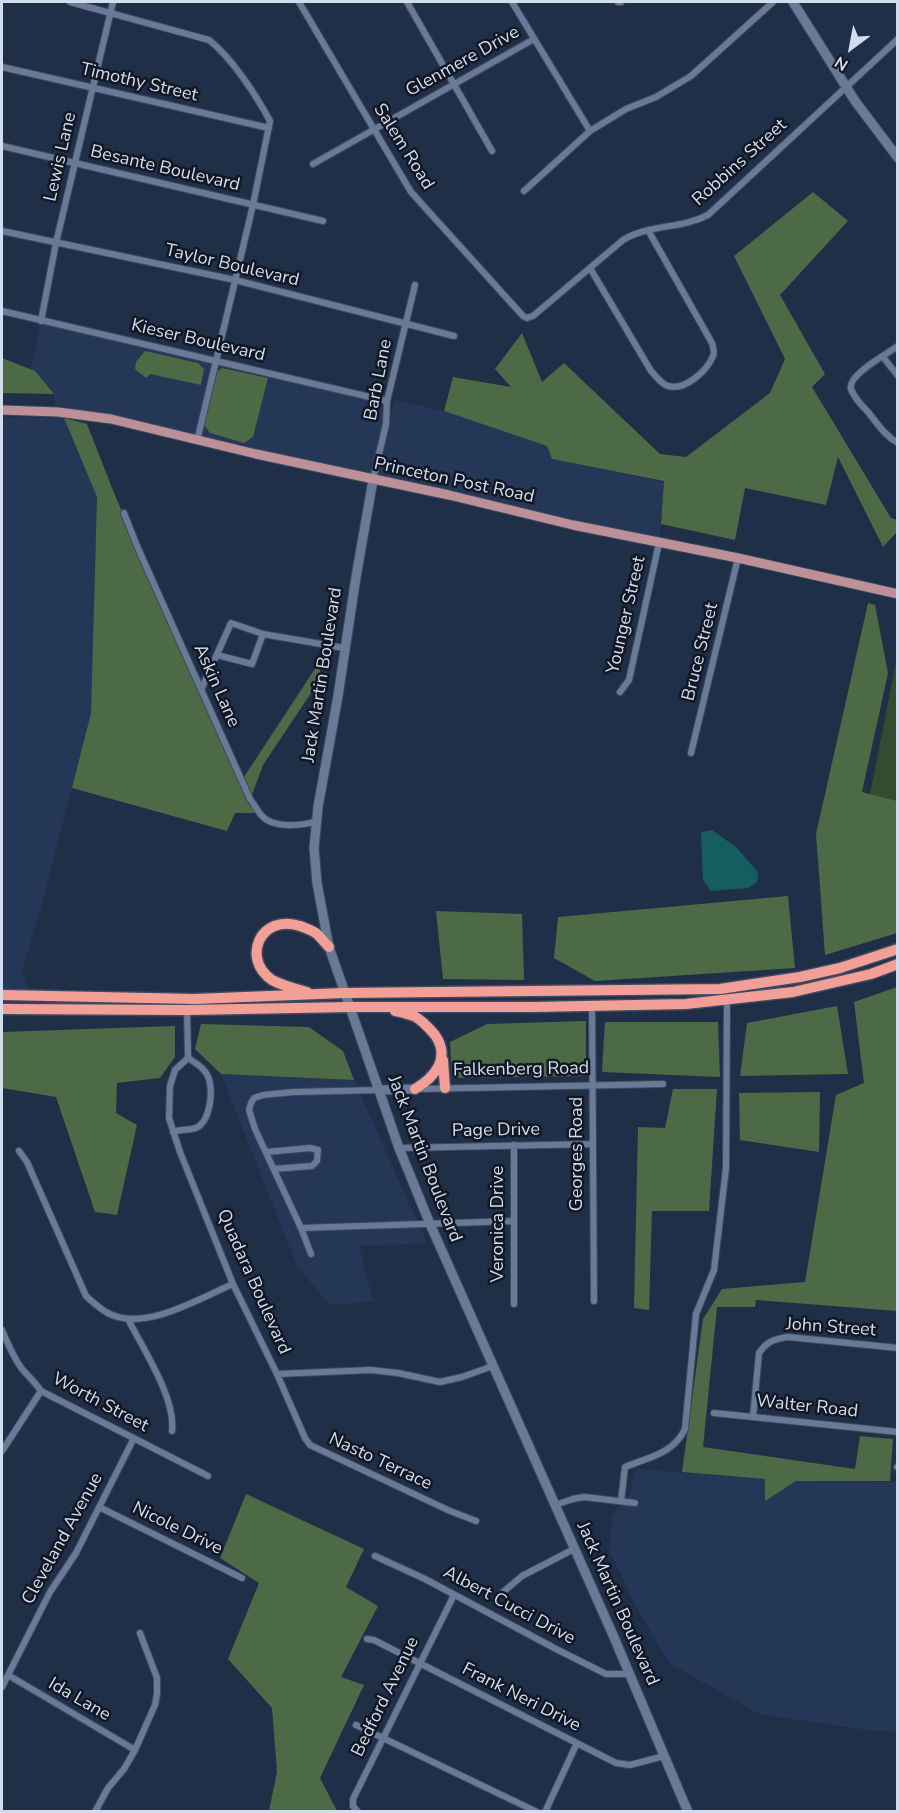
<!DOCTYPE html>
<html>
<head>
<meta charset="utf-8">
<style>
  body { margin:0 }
  #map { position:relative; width:899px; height:1813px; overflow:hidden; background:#202f48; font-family:"Nunito Sans",sans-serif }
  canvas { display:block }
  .frame { position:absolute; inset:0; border:3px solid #d2dcec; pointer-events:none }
  .north { position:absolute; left:821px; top:18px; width:60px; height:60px; -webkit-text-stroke:4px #111823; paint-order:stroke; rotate:212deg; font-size:16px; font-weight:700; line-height:24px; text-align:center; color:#d2dcec }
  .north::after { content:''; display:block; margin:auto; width:21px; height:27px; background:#d2dcec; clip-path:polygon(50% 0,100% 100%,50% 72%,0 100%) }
</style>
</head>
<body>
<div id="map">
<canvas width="899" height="1813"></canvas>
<div class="frame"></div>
<div class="north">N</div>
</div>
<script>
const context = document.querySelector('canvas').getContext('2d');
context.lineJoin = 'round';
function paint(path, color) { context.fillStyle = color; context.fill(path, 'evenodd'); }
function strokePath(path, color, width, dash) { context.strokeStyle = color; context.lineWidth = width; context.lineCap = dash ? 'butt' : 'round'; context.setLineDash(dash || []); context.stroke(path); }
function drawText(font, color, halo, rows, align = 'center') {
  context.font = font + ' "Nunito Sans",sans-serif'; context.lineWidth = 5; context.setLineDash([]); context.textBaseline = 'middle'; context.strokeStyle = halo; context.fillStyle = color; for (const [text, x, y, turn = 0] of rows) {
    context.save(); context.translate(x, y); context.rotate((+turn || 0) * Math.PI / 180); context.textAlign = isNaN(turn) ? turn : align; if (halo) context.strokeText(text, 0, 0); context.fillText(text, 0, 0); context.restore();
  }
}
paint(new Path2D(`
  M41,321L216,360L381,404L386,423L396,400L444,411L547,446L552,459L664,482L659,543L56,409L54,394L35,371L31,370Z
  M2,417L64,418L97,497L91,713L40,912L22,970L28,989H2Z
  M221,1074L354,1080L427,1243L359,1246L373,1302L330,1305L297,1266Z
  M638,1469L766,1479L765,1501L796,1481L897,1482V1732L867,1730L759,1714L669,1663L634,1603L610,1552L612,1516L631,1493L634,1474Z`), '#253756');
paint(new Path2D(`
  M897,657H898L897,824L869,799Z`), '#334b2e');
paint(new Path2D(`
  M813,192L848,221L780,295L825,374L812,387L891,518L897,520V532L883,547L838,457L826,505L745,488L735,540L661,524L664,481L552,459L547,446L444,411L453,377L511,387L495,369L522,333L542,382L564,363L660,454L686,457L770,393L785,359L734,256Z
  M145,351L198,363L204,369L201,385L150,374L146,378L135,369L136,362Z
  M2,358L35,371L54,394L2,393Z
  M222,368L268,378L253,437L244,443L210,433L204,425L216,372Z
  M64,418L87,424L114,493L240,783L324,655L317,684L263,765L249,803L256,813H235L227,831L72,788L91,713L97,497Z
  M868,603L875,605L888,673L862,792L897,801V933L825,955L816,834Z
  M788,896L795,968L595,981L554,958L558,917Z
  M436,911L522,914L524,980L443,979Z
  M897,987V1311L756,1300L755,1307H717L703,1447L855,1469L860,1436L893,1439L890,1481H796L765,1501V1479L682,1472L703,1319L722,1289L805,1282L836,1095L864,1083L854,1002Z
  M837,1006L848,1074L740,1076L747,1023Z
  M586,1021V1076L452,1078L450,1042L487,1024Z
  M605,1022H718L720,1077L602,1072Z
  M201,1024L309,1027L343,1051L354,1080L221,1074L195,1049Z
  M175,1026V1057L160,1078L117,1083L116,1113L137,1125L117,1215L95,1212L56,1097L2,1088V1032Z
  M673,1089H717L709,1211H652L649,1310L634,1308L638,1127L665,1128Z
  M820,1092L819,1152L740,1140L739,1093Z
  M246,1494L364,1549L346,1587L378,1606L341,1677L364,1685L320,1778L337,1811H269L277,1772L272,1708L228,1659L259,1583L220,1558Z`), '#4c6a46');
paint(new Path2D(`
  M712,830L736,847L758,872L757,882L748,888L711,891L703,880L701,832Z`), '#155d5f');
const street = new Path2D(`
  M70,2L209,40C232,58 256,95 270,121L253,205L197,441
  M299,2L411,192L523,316L527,318L533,316L623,240C649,224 681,229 708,215L898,39
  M407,2L492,151
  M512,2L590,131
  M618,2H621
  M2,67L269,128
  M2,146L323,221
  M313,164L534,39
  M524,191L590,131L626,109L656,97L691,76L773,2
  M2,231L235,280L454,336
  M590,268L651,371C656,376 661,384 668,386C685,391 707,371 713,356C715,352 713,347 712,343L648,230
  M2,311L387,401
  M41,321L56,243L113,2
  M898,346C887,354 847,375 851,389C854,398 862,406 868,412C877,423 885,436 898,443
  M883,357L898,376
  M373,480L386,424L387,401L415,285
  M124,513L137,546L250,799C254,804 257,810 261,815C273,829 301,826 317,821
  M217,655L252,664L263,634
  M201,690L231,623L263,634L344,648
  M620,692L629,680L659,543
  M691,753L738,558
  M592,1006L594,1301
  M187,1010L188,1058L175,1070L170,1086L169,1118L180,1152L233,1284L277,1374L371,1370L398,1373L440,1382L462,1377L493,1366
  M418,1089L663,1084
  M380,1090L294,1092L263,1095L254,1098L251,1103L249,1110L255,1129L301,1228L514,1221
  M173,1132C181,1129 191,1130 196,1128C211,1121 215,1085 206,1073C202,1066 194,1062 188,1058
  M399,1148L593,1144
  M19,1151L27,1162L86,1296C94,1303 102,1311 112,1315C148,1330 200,1298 233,1284
  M266,1152L310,1148L318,1150L317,1161L312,1166L274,1169
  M301,1228L311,1254
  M514,1304V1145
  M128,1319C143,1349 176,1398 172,1431
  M2,1330C8,1344 13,1357 22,1369C28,1376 35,1382 41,1391L208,1476
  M277,1374L305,1438L310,1445L450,1511L476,1521
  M714,1413L898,1432
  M753,1417L759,1353C767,1341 775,1339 788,1337L898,1348
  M2,1451L41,1391
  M897,1467L898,1466
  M621,1501L625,1467C649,1457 673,1454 685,1429L696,1314L714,1270L726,1168L727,1000
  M555,1505L573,1499L584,1497L635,1503
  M99,1507L242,1578
  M375,1556L425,1579L558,1650L606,1674H630
  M502,1593L522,1576L574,1549
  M367,1639L374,1640L616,1763L630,1765L664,1756
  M8,1675L135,1750
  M2,1687L50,1592L76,1553L134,1438
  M356,1725L537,1812
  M95,1812L108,1788L124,1769L135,1750L155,1705L157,1694V1678L140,1633
  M358,1812L353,1806V1799L454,1595
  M545,1812L577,1743`);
const secondary = new Path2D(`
  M793,2L855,101L898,158
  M373,480L356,577L338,696L318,807L314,848L317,883L329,947L399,1148L430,1224L613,1635L688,1812
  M380,1090L415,1089`);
const primary = new Path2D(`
  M2,410L58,412L111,419L256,454L449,495L573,525L738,558L898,594`);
const highway = new Path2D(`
  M307,992C296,989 283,986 272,980C241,959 260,913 300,926C305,928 312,930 317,934C321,938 325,943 329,947
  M2,995L195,999L344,993L720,989L800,977L840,968L898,949
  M2,1009L187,1010L350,1007H533L686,1004L793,992L871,974L898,964
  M395,1011C401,1012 408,1014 414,1016C422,1020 429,1028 435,1035C451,1058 435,1077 415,1089
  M443,1060L445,1088`);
strokePath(street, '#3d4a5f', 8);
strokePath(secondary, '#3d4a5f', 11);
strokePath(primary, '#3d4a5f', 11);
strokePath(highway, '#3d4a5f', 13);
strokePath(street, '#697a97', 6);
strokePath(secondary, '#697a97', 9);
strokePath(primary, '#bb9197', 9);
strokePath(highway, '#f2a097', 10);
drawText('18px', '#d2dcec', '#111823', [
  ["Glenmere Drive",463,62,-29],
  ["Timothy Street",139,83,13],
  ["Salem Road",403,147,58],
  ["Lewis Lane",61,157,-77],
  ["Robbins Street",740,163,-42],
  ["Besante Boulevard",165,169,13],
  ["Taylor Boulevard",232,266,13],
  ["Kieser Boulevard",198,341,13],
  ["Barb Lane",379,380,-79],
  ["Princeton Post Road",454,481,12],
  ["Younger Street",627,615,-77],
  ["Bruce Street",701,652,-76],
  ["Jack Martin Boulevard",323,675,-81],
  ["Askin Lane",216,686,66],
  ["Falkenberg Road",521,1070,-1],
  ["Page Drive",496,1131,-1],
  ["Georges Road",578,1154,-90],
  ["Jack Martin Boulevard",424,1159,69],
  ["Veronica Drive",499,1224,-90],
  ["Quadara Boulevard",253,1282,66],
  ["John Street",831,1328,4],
  ["Worth Street",100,1403,28],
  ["Walter Road",807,1407,6],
  ["Nasto Terrace",380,1462,25],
  ["Nicole Drive",177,1529,26],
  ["Cleveland Avenue",63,1539,-61],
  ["Jack Martin Boulevard",617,1604,66],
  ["Albert Cucci Drive",509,1606,28],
  ["Bedford Avenue",386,1697,-64],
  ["Frank Neri Drive",521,1698,27],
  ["Ida Lane",79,1700,30]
]);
</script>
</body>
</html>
